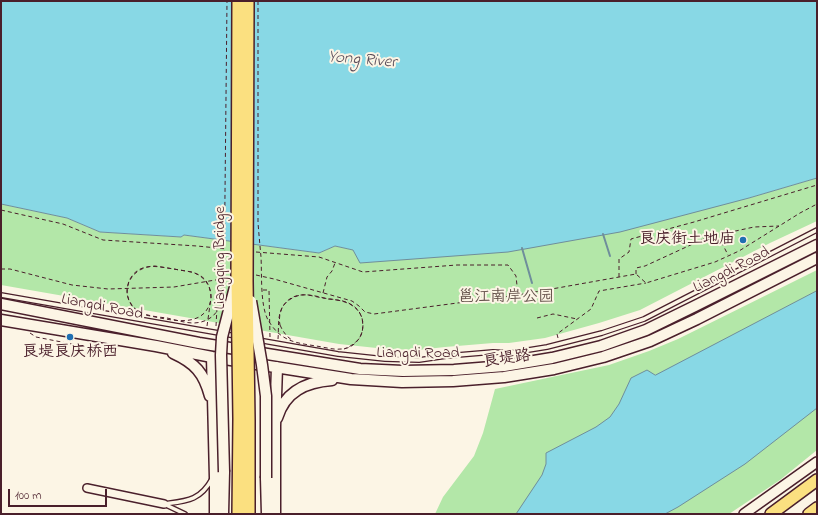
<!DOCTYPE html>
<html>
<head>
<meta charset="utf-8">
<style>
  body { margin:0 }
  #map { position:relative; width:818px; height:515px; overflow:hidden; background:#fcf5e5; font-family:"Indie Flower",sans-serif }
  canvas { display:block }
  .frame { position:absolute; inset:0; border:2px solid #4a1f2b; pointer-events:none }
  .scale { position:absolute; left:8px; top:489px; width:99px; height:18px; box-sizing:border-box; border:2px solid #4a1f2b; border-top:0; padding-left:5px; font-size:12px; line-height:14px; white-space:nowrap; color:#4a1f2b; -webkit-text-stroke:3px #fcf5e5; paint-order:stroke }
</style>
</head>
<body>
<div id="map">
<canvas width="818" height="515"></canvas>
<div class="frame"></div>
<div class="scale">100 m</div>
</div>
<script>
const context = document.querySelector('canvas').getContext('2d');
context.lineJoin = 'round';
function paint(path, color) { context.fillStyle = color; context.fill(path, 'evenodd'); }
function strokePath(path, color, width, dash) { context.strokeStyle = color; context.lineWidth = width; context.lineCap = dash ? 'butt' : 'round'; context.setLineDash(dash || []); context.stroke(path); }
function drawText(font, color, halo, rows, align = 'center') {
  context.font = font + ' "Indie Flower","LXGW WenKai TC",sans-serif'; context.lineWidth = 4; context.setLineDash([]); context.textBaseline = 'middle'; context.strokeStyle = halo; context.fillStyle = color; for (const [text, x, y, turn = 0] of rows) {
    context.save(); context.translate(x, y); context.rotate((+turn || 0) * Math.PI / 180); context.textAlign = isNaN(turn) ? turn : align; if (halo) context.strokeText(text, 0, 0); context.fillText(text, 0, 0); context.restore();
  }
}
paint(new Path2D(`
  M817,178V221L770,243L640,310L599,323L545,338L509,343H493L445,347L418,350L386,349L339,344L1,285V204L67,218L100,232L181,237L184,235L319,253L335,246L353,250L749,198Z
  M817,270V450L780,480L729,514H435L443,497L474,456L483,433L495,389L609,365L649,351L678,339Z`), '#b3e7a8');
const water = new Path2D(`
  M1,1H817V178L749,198L620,232L508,252L360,263L353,250L335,246L319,253L184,235L181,237L100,232L67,218L1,204Z
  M817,291V408L745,464L678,507L665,514H516L542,475L546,464V453L596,427L610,417L619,404L631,378L647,370L655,375Z`);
paint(water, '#88d8e5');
strokePath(water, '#6f8e9b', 1);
strokePath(new Path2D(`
  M603,234L610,256
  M522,248L532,283`), '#6f8e9b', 2);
const service = new Path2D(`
  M1,295L236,336
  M258,340L338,354L385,359L419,360L446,356L493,352L510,353L547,347L602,333L644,319L817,230
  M185,514L164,504C186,501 200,501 212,479`);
const minor = new Path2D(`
  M87,488L164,504`);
const tertiary = new Path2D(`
  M744,514L817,462`);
const secondary = new Path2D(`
  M1,304L199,343L360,369L403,371L454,370L504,366L552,358L601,346L646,330L695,306L817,245
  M1,320L156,346L212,357L351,379L402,382L453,381L504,377L554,369L603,357L650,341L697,319L817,258
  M173,353C195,363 204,373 210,396
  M212,357L215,478V514
  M277,418C285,391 306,382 332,380
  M266,478L267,514
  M223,514L224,472
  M275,514V426L277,367`);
const primary = new Path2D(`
  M771,514L817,480
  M809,514L817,508`);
strokePath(service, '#4a1f2b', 6);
strokePath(minor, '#4a1f2b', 10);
strokePath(tertiary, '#4a1f2b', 12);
strokePath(secondary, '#4a1f2b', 13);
strokePath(primary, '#4a1f2b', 14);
strokePath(new Path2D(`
  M1,210L63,224L103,240L197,246L227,249
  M708,238L722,243L728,255
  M256,252L319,257L363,272L457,265H508L516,276L518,295
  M1,269H10L72,285L108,289L174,287L227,278
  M636,274V268L645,266L708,237L754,227L779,226
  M256,275L274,279L352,301L359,306L365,312L374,314L518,295L636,274L646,283L715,262L739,251L800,213L817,204
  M619,277V259L629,252L631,239L694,222L817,185
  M263,290H269L270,337
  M323,293L327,277L332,271L335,263
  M537,318L553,314L577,319
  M280,325C283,332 287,337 292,340
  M216,326L218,290H224
  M30,333L36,337L92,348L99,345
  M558,338L557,334L591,309L599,291L646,283
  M278,339C279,329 277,315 283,306C287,300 295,296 301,295C308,294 316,297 323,298C338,300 356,301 362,318C363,323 363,328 362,333C359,341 352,346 344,349`), '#4a1f2b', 1, [4, 3]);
strokePath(service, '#fcf5e5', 3.5);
strokePath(minor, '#fcf5e5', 7);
strokePath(tertiary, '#fcf5e5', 9);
strokePath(secondary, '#fcf5e5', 10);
strokePath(primary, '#fbe080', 11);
const secondaryBridge = new Path2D(`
  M251,301L262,365L266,396V478
  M224,472L221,355L222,337L235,287`);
const primaryBridge = new Path2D(`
  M238,1L237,279L239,419L238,514
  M248,1L247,281L249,420V514`);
strokePath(secondaryBridge, '#4a1f2b', 13, []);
strokePath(primaryBridge, '#4a1f2b', 14, []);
strokePath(new Path2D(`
  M258,1V223C259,235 260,246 261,257C262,274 260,305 268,320C271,325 276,332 282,336C292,343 304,344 316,346C324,347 333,350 341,349C353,349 363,338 363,325C363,317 359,309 352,305C345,300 336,300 328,299C320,297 310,294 301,295C286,296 277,311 280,325
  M207,326L211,298C211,285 204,276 192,272L155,266C123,267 117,305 145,315C163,318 193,328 206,311C209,307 211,302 211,297C211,289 208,281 201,276C193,271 183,271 174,269C160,267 142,262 132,276C128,281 127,287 127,293C128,300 132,307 138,311C146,316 158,317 167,318C176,320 185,323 194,323C214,322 222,308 224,290L227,1`), '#4a1f2b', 1, [4, 3]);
strokePath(secondaryBridge, '#fcf5e5', 10);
strokePath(primaryBridge, '#fbe080', 11);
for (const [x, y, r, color] of [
  [743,240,4,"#1f6fb2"],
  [70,337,4,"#1f6fb2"]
]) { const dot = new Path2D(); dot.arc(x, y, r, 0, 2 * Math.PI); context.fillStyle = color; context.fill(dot); strokePath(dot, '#fcf5e5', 1.5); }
drawText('16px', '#4a1f2b', '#fcf5e5', [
  ["良庆街土地庙",735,240],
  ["良堤良庆桥西",70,353,"center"]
], 'right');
drawText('16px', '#4a1f2b', '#fcf5e5', [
  ["Liangqing Bridge",221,258,-90],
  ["Liangdi Road",732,271,-27],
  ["Liangdi Road",102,308,11],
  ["Liangdi Road",418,354],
  ["良堤路",507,360,-8]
]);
drawText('16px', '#64514a', '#fcf5e5', [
  ["邕江南岸公园",506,298]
]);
drawText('italic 17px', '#5a4d5a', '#fcf5e5', [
  ["Yong River",362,61,5]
]);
</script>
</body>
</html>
